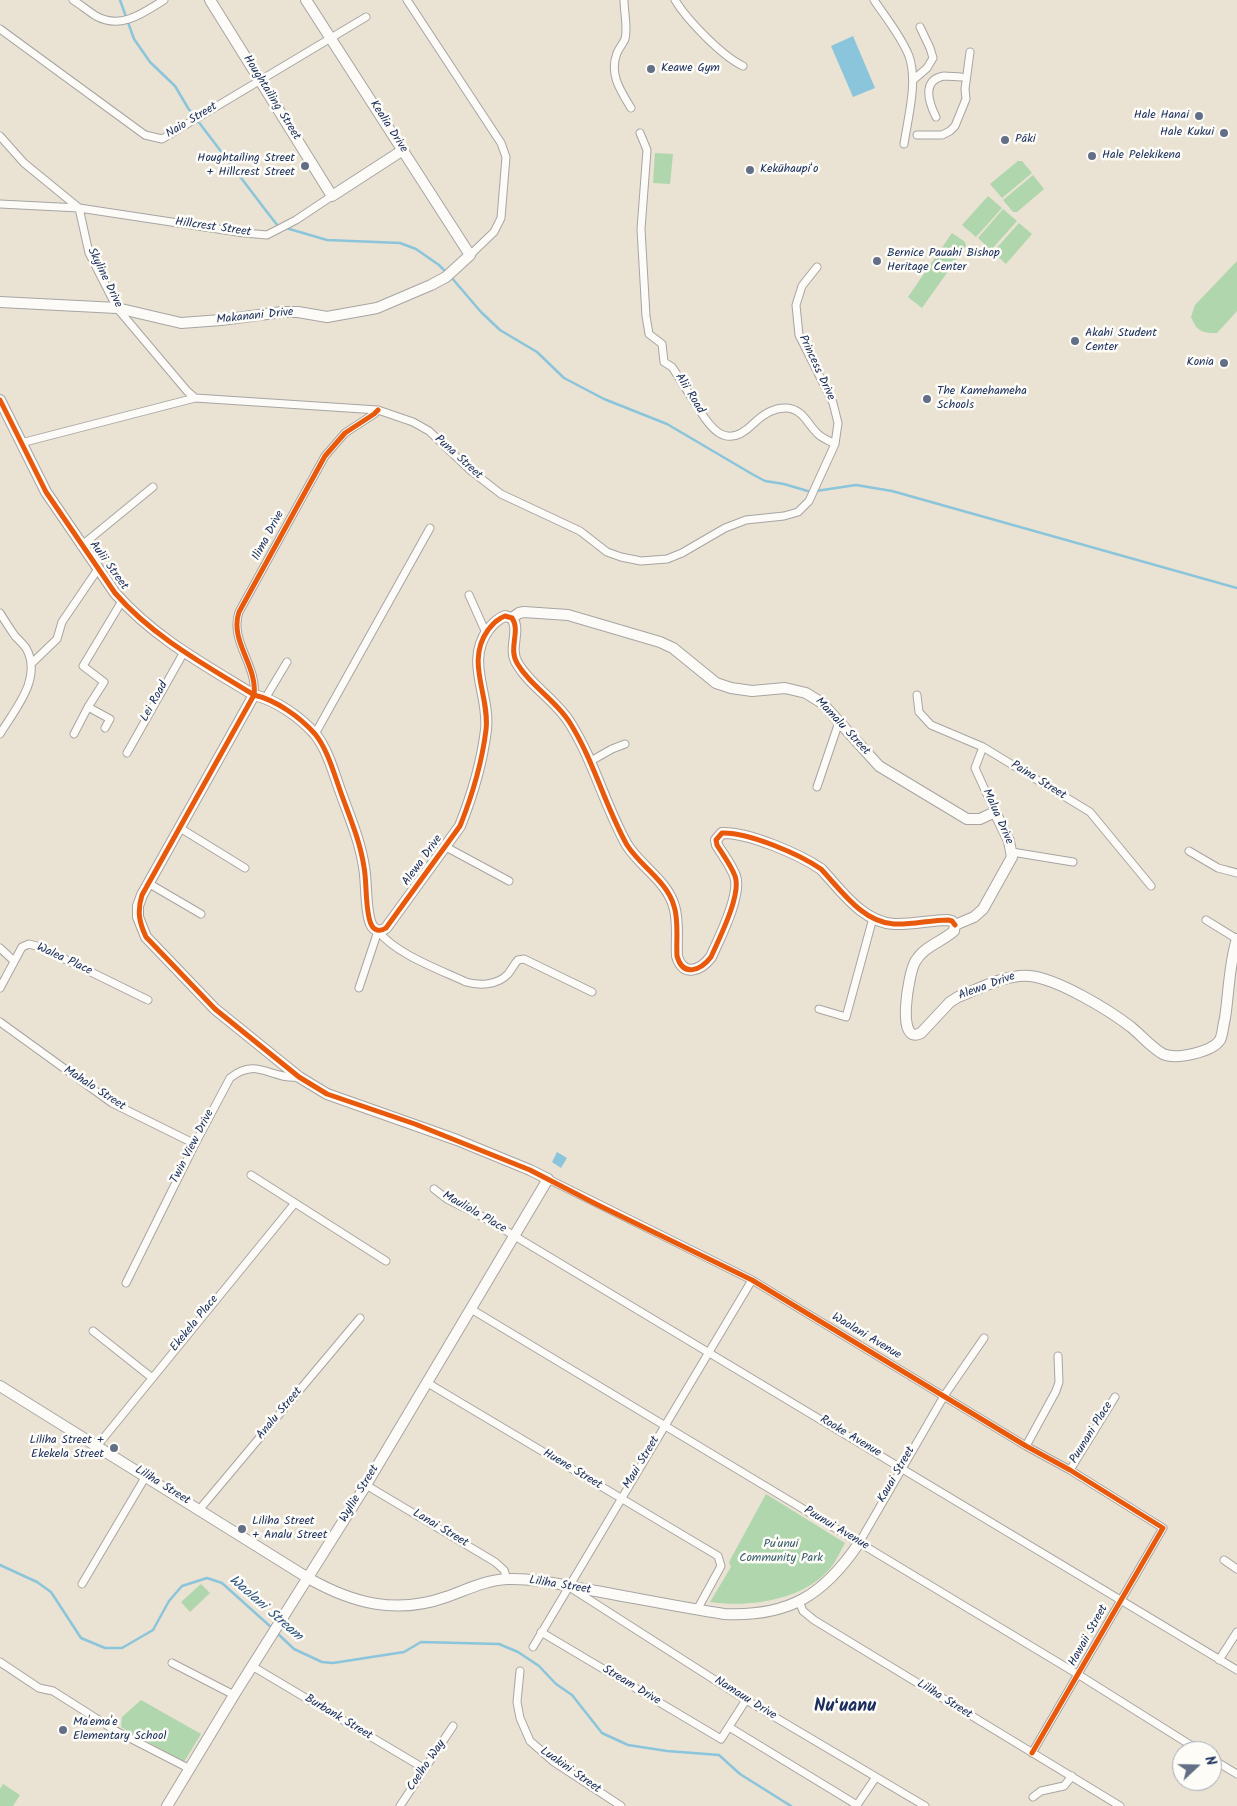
<!DOCTYPE html>
<html>
<head>
<meta charset="utf-8">
<style>
  body { margin:0 }
  #map { position:relative; width:1237px; height:1806px; overflow:hidden; background:#eae2d3; font-family:Kalam,sans-serif }
  canvas { display:block }
  .north { position:absolute; left:1172px; top:1741px; width:50px; height:50px; box-sizing:border-box; background:#fdfcf7; border:1px solid #a3aaba; border-radius:50%; rotate:69deg; font-size:14px; font-weight:700; line-height:20px; text-align:center; color:#1b2f5e }
  .north::after { content:''; display:block; margin:auto; width:18px; height:22px; background:#636e87; clip-path:polygon(50% 0,100% 100%,50% 72%,0 100%) }
</style>
</head>
<body>
<div id="map">
<canvas width="1237" height="1806"></canvas>
<div class="north">N</div>
</div>
<script>
const context = document.querySelector('canvas').getContext('2d');
context.lineJoin = 'round';
function paint(path, color) { context.fillStyle = color; context.fill(path, 'evenodd'); }
function strokePath(path, color, width, dash) { context.strokeStyle = color; context.lineWidth = width; context.lineCap = dash ? 'butt' : 'round'; context.setLineDash(dash || []); context.stroke(path); }
function drawText(font, color, halo, rows, align = 'center') {
  context.font = font + ' Kalam,sans-serif'; context.lineWidth = 5; context.setLineDash([]); context.textBaseline = 'middle'; context.strokeStyle = halo; context.fillStyle = color; for (const [text, x, y, turn = 0] of rows) {
    context.save(); context.translate(x, y); context.rotate((+turn || 0) * Math.PI / 180); context.textAlign = isNaN(turn) ? turn : align; if (halo) context.strokeText(text, 0, 0); context.fillText(text, 0, 0); context.restore();
  }
}
paint(new Path2D(`
  M655,153L673,154L670,184L653,183Z
  M1018,161H1022L1032,173L1002,198L990,184Z
  M1033,175L1044,189L1017,212H1013L1003,200Z
  M988,196L1002,208L976,237L962,225Z
  M1003,209L1017,221L991,250L978,238Z
  M1019,223L1032,234L1006,264L993,252Z
  M952,233L965,242L966,246L922,308L908,297Z
  M1237,261V311L1217,333C1201,333 1197,331 1191,317L1195,305Z
  M766,1494L845,1543C841,1550 837,1559 832,1566C806,1600 749,1608 710,1602L731,1567L729,1562Z
  M201,1584L210,1593L190,1612L181,1602Z
  M141,1700L201,1734L184,1762L121,1727L122,1717Z
  M3,1784L20,1795L13,1806H0V1789Z`), '#afd6ac');
paint(new Path2D(`
  M853,36L875,88L853,97L831,46Z
  M557,1152L567,1158L561,1168L552,1162Z`), '#8ac5db');
strokePath(new Path2D(`
  M120,0L134,39L150,62L175,86L188,108L267,212L278,226L281,227
  M286,228L327,240L400,243L416,249L439,265L447,273
  M451,277L481,312L500,330L537,352L564,378L604,399L667,424L752,474L765,481L784,484L811,492
  M816,491L856,485L892,491L1237,588
  M0,1565L37,1582L51,1592L81,1638L105,1648H122L153,1630L169,1601L182,1586L207,1578L222,1583L272,1628
  M276,1632L294,1649L322,1662L333,1663L404,1652L421,1642L499,1644L518,1652L539,1666L556,1684L572,1695L602,1733L628,1745L667,1751L719,1755L740,1774L791,1806`), '#8ac5db', 2.5);
const street = new Path2D(`
  M73,0C81,5 88,11 96,16C121,30 143,13 164,0
  M407,0L501,143L506,157L501,218L494,232L470,255
  M624,0C624,12 628,28 625,39C623,44 619,48 617,53C609,74 620,90 631,108
  M675,0C687,20 722,56 743,66
  M874,0C886,18 901,36 909,56C918,82 908,117 904,144
  M0,29L145,135L162,139L366,17
  M913,80L927,68L933,58L930,48L920,27
  M936,117C929,103 921,80 944,76C950,76 956,77 961,77
  M640,133L647,150L641,229L646,316L649,334L662,344L664,362L672,367C680,379 687,391 695,403C710,427 725,452 753,424C762,415 773,407 787,408C804,410 807,424 818,434C823,439 830,441 835,444
  M917,135H942L950,131L955,126L966,99L965,89L970,52
  M0,136L24,163L79,208L89,253L117,308L187,391L195,398
  M0,204L79,208L244,233L267,235L296,220L332,196
  M21,443L195,398L378,410L413,422L429,431L470,470L501,494L580,531L607,552L621,557L641,561L667,559L682,553L725,528L746,520L784,516L798,512L809,501L835,444L838,423L833,403L799,335L796,305L802,286L817,267
  M81,546L153,487
  M469,595L486,633
  M0,613C5,621 10,629 15,636C19,640 23,644 26,648C43,678 15,709 0,734
  M31,664L57,639L62,622L98,569
  M254,695C258,666 229,641 239,612L325,456L345,433L374,414L378,410
  M917,695L919,712L931,725L983,747L1090,812L1151,886
  M266,697L287,662
  M88,707L110,719L105,728
  M74,734L88,707L104,682L83,666L122,601
  M315,734L430,528
  M983,747L975,768L995,812
  M127,753L184,652
  M589,762L612,749L625,744
  M817,787L839,722
  M180,828L245,868
  M446,847L509,881
  M1189,851L1218,868L1237,873
  M1012,852L1073,862
  M148,883L201,914
  M1206,920L1237,939
  M378,931C396,954 438,969 466,982C480,986 498,985 508,974C512,969 514,964 518,960L524,959L592,992
  M0,948L14,961
  M0,988L22,947L29,944L40,947L148,1000
  M359,988L378,931
  M819,1009L846,1017L873,918
  M0,1022L112,1103L195,1144
  M251,1175L386,1261
  M548,1179L752,1280L1026,1446L1070,1470L1163,1528L1032,1753
  M434,1189L447,1199L483,1217L1237,1670
  M126,1283L195,1144L230,1078C257,1056 270,1080 299,1077
  M471,1309L1079,1675L1200,1751
  M93,1331L151,1377
  M426,1382L718,1556L721,1566L697,1610
  M97,1446L295,1203
  M1026,1446L1056,1391L1059,1382L1058,1356
  M1070,1470L1115,1397
  M366,1485L495,1562L504,1570L507,1579
  M199,1510L360,1318
  M859,1543L944,1396L984,1338
  M1224,1560L1237,1569
  M82,1584L146,1476
  M571,1588L746,1700L925,1806
  M799,1601L803,1611L814,1620L1120,1806
  M541,1632L721,1739L746,1700
  M533,1647L752,1280
  M1219,1660L1237,1632
  M0,1662L39,1688L53,1691L116,1731L190,1769
  M172,1663L234,1695
  M252,1666L425,1769
  M520,1671L517,1702L520,1718L530,1741L554,1762L621,1806
  M729,1727L857,1805L876,1777
  M1212,1759L1237,1774
  M1033,1797L1041,1791L1064,1786L1072,1776
  M400,1806L453,1726`);
const secondary = new Path2D(`
  M210,0L332,196L403,150
  M0,302L117,308L181,323L221,320L282,312H298L327,317L377,308L431,285L446,277L470,255L306,0
  M0,400L46,492L115,593C153,637 205,665 254,695C276,700 300,717 315,734C328,750 334,774 341,793C350,818 360,841 364,867C367,882 365,911 371,924C374,931 380,932 386,928L460,826C472,796 482,762 486,730C490,695 465,662 488,630C493,624 497,619 505,616L512,618C521,631 508,648 517,663C530,686 556,700 570,723C594,761 605,806 627,845C641,867 667,881 674,906C679,921 676,940 677,956C683,978 701,970 711,957C719,939 742,894 735,876C731,865 723,855 717,845L716,840L722,833C748,832 799,854 821,869C841,890 862,922 894,924C912,925 930,920 948,920L952,921L955,925
  M512,618L519,613L524,612L568,615L660,642L673,648L716,683L731,688L752,691L785,688L806,693L822,703L879,766L967,819H980L995,812L1009,841L1012,857L983,909L974,917L955,925
  M955,925L954,931C940,943 924,946 915,962C909,972 895,1047 921,1033L950,1002L958,997C978,989 1009,973 1030,976C1058,979 1109,1010 1131,1027C1142,1036 1151,1047 1163,1054C1176,1060 1212,1052 1220,1040C1223,1034 1223,1025 1225,1018C1229,992 1229,964 1237,939
  M0,1386L308,1578C352,1603 396,1615 446,1597C466,1590 486,1580 507,1579C535,1578 563,1585 590,1590C635,1598 679,1607 724,1614C789,1617 824,1595 859,1543
  M167,1806L234,1695L366,1485L548,1179L530,1170L457,1140L327,1094L299,1077L215,1009L146,937L138,917V906L142,895L254,695`);
strokePath(street, '#a7a5a3', 9);
strokePath(secondary, '#a7a5a3', 12);
strokePath(street, '#fcfbf8', 7);
strokePath(secondary, '#fcfbf8', 10);
strokePath(new Path2D(`
  M0,400L46,492L115,593C153,637 205,665 254,695C276,700 300,717 315,734C328,750 334,774 341,793C350,818 360,841 364,867C367,882 365,911 371,924C374,931 380,932 386,928L460,826C472,796 482,762 486,730C490,695 465,662 488,630C493,624 497,619 505,616L512,618C521,631 508,648 517,663C530,686 556,700 570,723C594,761 605,806 627,845C641,867 667,881 674,906C679,921 676,940 677,956C683,978 701,970 711,957C719,939 742,894 735,876C731,865 723,855 717,845L716,840L722,833C748,832 799,854 821,869C841,890 862,922 894,924C912,925 930,920 948,920L952,921L955,925
  M378,410L374,414L345,433L325,456L239,612C229,641 258,666 254,695L142,895C137,911 139,922 146,937L215,1009L299,1077L327,1094L415,1124L530,1170L596,1204L752,1280L1026,1446L1070,1470L1163,1528L1032,1753`), '#e8590c', 5);
for (const [x, y, r, color] of [
  [651,69,5,"#636e87"],
  [1199,116,5,"#636e87"],
  [1224,133,5,"#636e87"],
  [1005,140,5,"#636e87"],
  [1092,156,5,"#636e87"],
  [305,166,5,"#636e87"],
  [750,170,5,"#636e87"],
  [877,261,5,"#636e87"],
  [1075,341,5,"#636e87"],
  [1224,363,5,"#636e87"],
  [927,399,5,"#636e87"],
  [114,1448,5,"#636e87"],
  [242,1529,5,"#636e87"],
  [63,1730,5,"#636e87"]
]) { const dot = new Path2D(); dot.arc(x, y, r, 0, 2 * Math.PI); context.fillStyle = color; context.fill(dot); strokePath(dot, '#fdfcf7', 2); }
drawText('12px', '#1b2f5e', '#fdfcf7', [
  ["Keawe Gym",661,69],
  ["Hale Hanai",1189,116,"right"],
  ["Hale Kukui",1214,133,"right"],
  ["Pāki",1015,140],
  ["Hale Pelekikena",1102,156],
  ["Houghtailing Street",295,159,"right"],
  ["+ Hillcrest Street",295,173,"right"],
  ["Kekūhaupiʻo",760,170],
  ["Bernice Pauahi Bishop",887,254],
  ["Heritage Center",887,268],
  ["Akahi Student",1085,334],
  ["Center",1085,348],
  ["Konia",1214,363,"right"],
  ["The Kamehameha",937,392],
  ["Schools",937,406],
  ["Liliha Street +",104,1441,"right"],
  ["Ekekela Street",104,1455,"right"],
  ["Liliha Street",252,1522],
  ["+ Analu Street",252,1536],
  ["Ma'ema'e",73,1723],
  ["Elementary School",73,1737]
], 'left');
drawText('12px', '#1b2f5e', '#fdfcf7', [
  ["Houghtailing Street",271,98,58],
  ["Naio Street",192,121,-31],
  ["Kealia Drive",388,127,57],
  ["Hillcrest Street",213,228,8],
  ["Skyline Drive",104,278,64],
  ["Makanani Drive",255,317,-6],
  ["Princess Drive",816,368,65],
  ["Alii Road",689,394,58],
  ["Puna Street",458,458,42],
  ["Ilima Drive",269,536,-62],
  ["Aulii Street",108,566,54],
  ["Lei Road",155,702,-61],
  ["Mamalu Street",842,727,47],
  ["Paina Street",1038,781,32],
  ["Malua Drive",997,817,66],
  ["Alewa Drive",423,861,-54],
  ["Walea Place",64,960,25],
  ["Alewa Drive",987,987,-20],
  ["Mahalo Street",94,1089,33],
  ["Twin View Drive",193,1147,-63],
  ["Mauliola Place",474,1213,30],
  ["Ekekela Place",195,1324,-51],
  ["Waolani Avenue",866,1337,31],
  ["Analu Street",280,1414,-50],
  ["Puunani Place",1092,1433,-58],
  ["Rooke Avenue",850,1437,31],
  ["Maui Street",642,1463,-59],
  ["Huene Street",572,1470,31],
  ["Kauai Street",897,1475,-60],
  ["Liliha Street",162,1486,32],
  ["Wyllie Street",360,1494,-59],
  ["Lanai Street",440,1529,31],
  ["Puunui Avenue",836,1529,31],
  ["Liliha Street",560,1586,9],
  ["Hawaii Street",1089,1636,-61],
  ["Stream Drive",631,1686,31],
  ["Namauu Drive",745,1699,32],
  ["Liliha Street",944,1700,32],
  ["Burbank Street",338,1718,31],
  ["Coelho Way",427,1766,-56],
  ["Luakini Street",570,1771,35]
]);
drawText('12px', '#395e6c', '#fdfcf7', [
  ["Pu'unui",781,1545],
  ["Community Park",781,1559]
]);
drawText('italic 14px', '#305884', '#fdfcf7', [
  ["Waolani Stream",265,1609,41]
]);
drawText('bold 18px', '#1b2f5e', '#fdfcf7', [
  ["Nuʻuanu",845,1708]
]);
</script>
</body>
</html>
